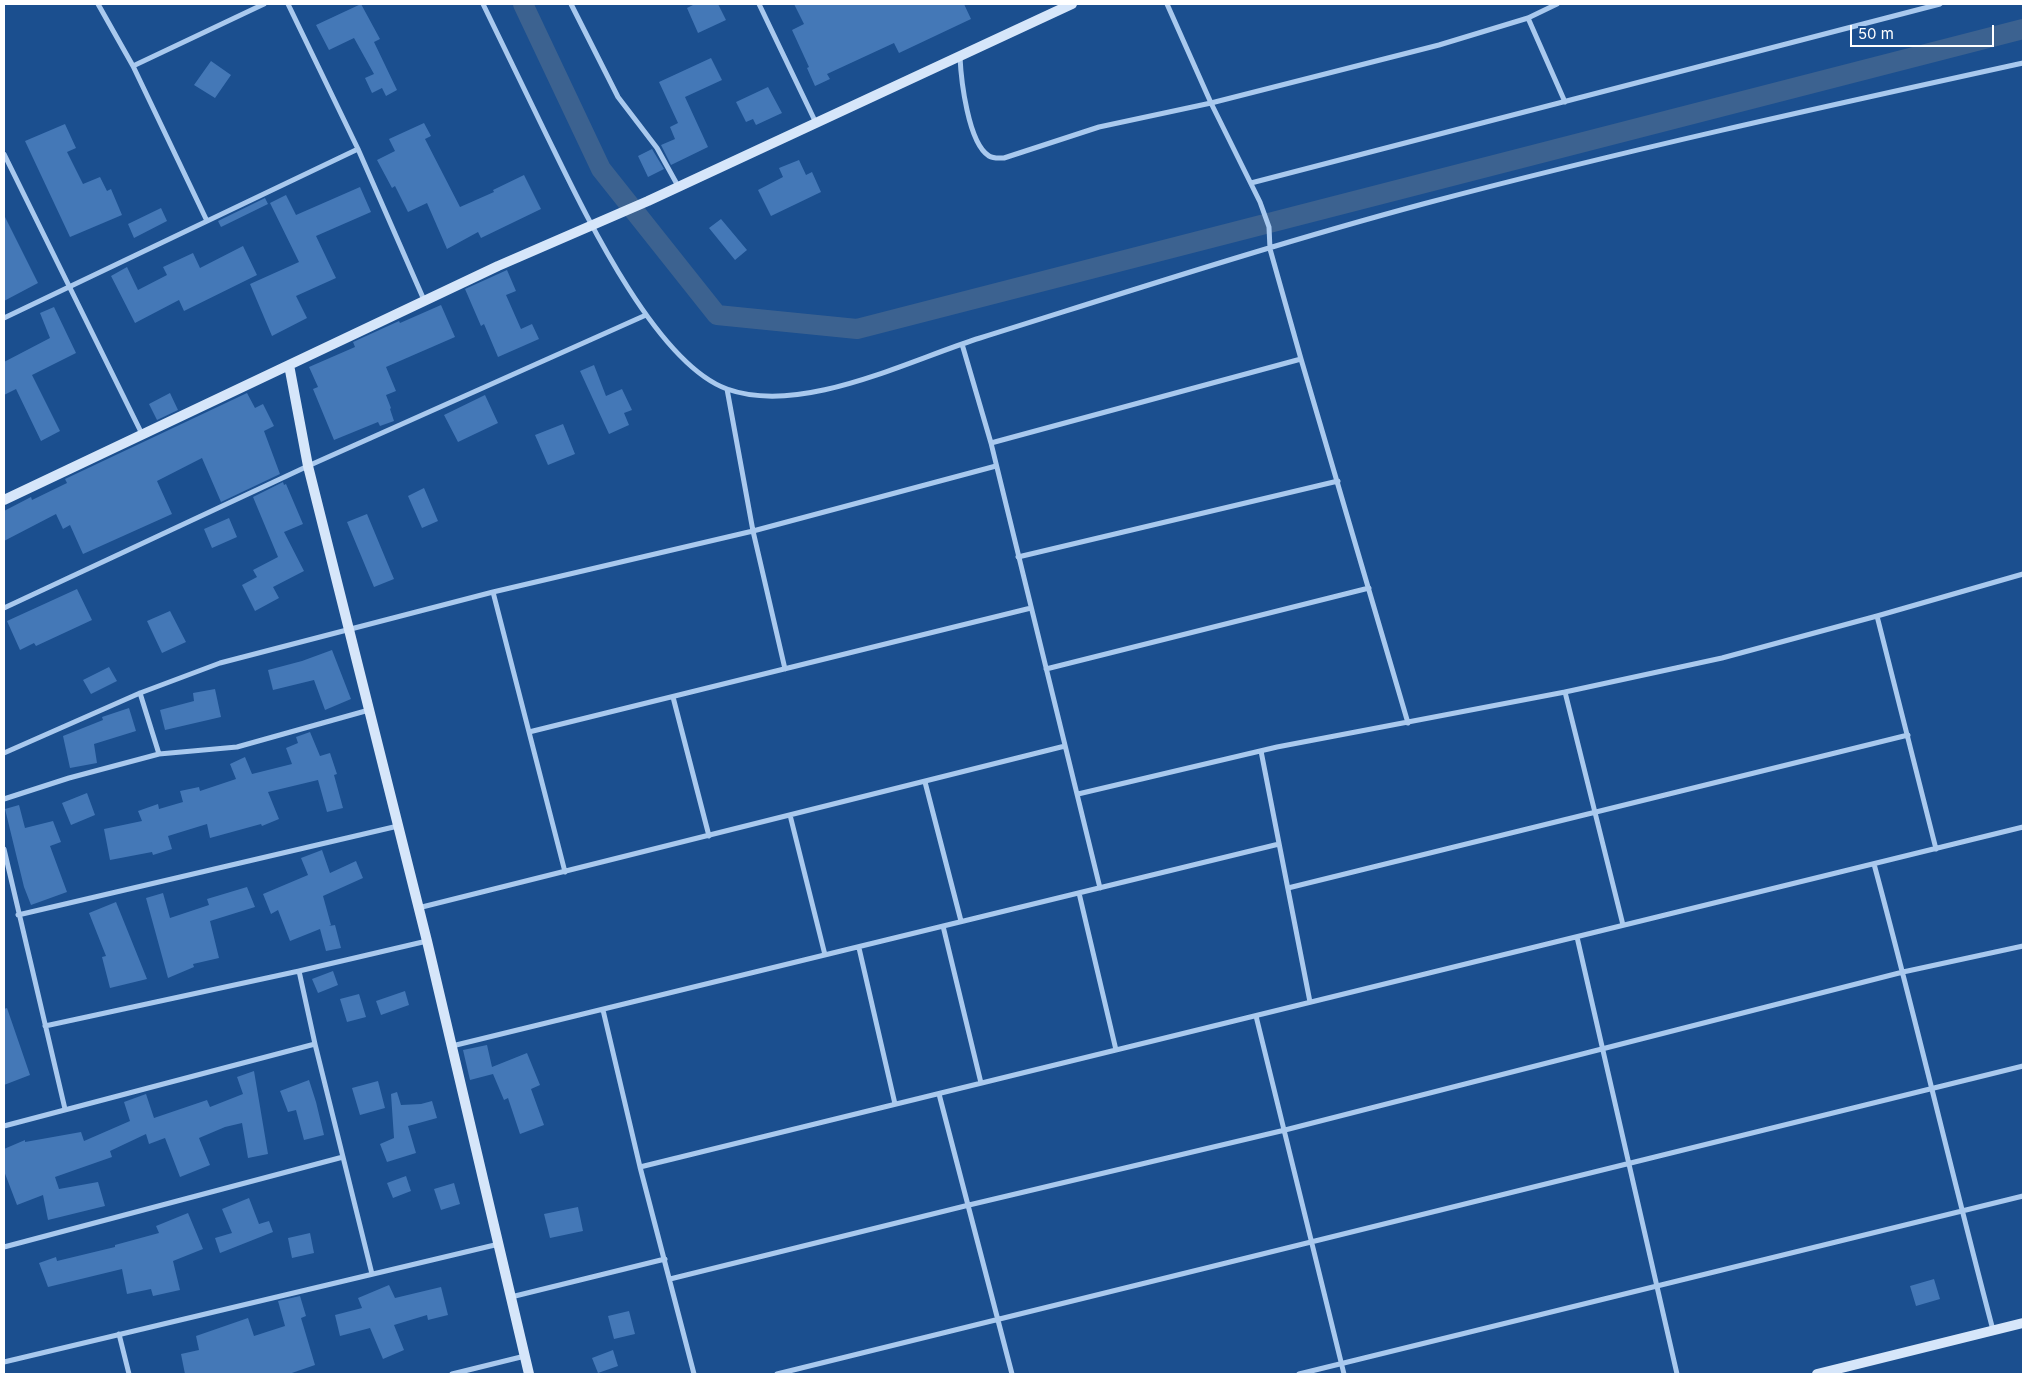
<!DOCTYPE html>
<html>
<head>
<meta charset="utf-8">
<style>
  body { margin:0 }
  #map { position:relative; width:2027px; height:1378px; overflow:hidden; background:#1b4f8f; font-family:Inter,sans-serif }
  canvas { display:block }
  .frame { position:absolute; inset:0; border:5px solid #fff; pointer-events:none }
  .scale { position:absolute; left:1850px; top:25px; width:144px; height:22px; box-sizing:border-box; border:2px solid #fff; border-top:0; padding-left:6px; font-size:15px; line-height:18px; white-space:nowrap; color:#fff; -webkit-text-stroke:4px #1b4f8f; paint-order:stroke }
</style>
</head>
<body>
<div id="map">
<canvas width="2027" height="1378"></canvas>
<div class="frame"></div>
<div class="scale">50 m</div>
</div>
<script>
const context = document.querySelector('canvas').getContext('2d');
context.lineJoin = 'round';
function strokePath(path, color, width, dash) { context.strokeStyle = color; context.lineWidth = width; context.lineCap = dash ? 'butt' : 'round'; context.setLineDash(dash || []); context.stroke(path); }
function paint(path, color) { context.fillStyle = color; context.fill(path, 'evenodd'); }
strokePath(new Path2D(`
  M523,4L601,169L717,315L857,329L2023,29`), '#3c6290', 20);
paint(new Path2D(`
  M361,4L380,39L374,42L397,90L386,96L382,88L372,93L365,78L374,74L354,38L329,50L316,25Z
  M695,4H718L726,20L698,33L687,8Z
  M794,4H964L971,19L899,53L894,43L827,74L830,79L815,86L807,68L809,67L792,30L804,24Z
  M711,58L722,80L685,97L708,147L671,165L661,145L675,139L670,127L678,123L659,82Z
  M211,61L231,75L215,98L194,85Z
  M768,87L782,113L756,125L753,119L746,122L736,102Z
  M424,123L431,136L425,139L460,207L494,192L493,190L524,175L541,209L481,238L478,232L447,249L427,203L408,212L395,186L392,188L377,160L395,151L389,139Z
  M65,124L76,148L67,152L83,184L100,177L107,191L111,189L122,215L70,237L25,141Z
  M652,149L664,169L648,177L638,156Z
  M799,160L806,175L812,172L821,192L771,216L758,190L783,177L779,168Z
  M360,187L371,212L316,236L336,278L296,296L307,318L272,336L250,284L299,262L270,203L286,195L296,215Z
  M265,198L268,204L221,227L218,221Z
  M161,208L167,221L134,238L128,224Z
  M4,215L38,283L4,301Z
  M721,219L747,250L735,260L709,228Z
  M243,246L257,275L184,311L179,300L135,323L111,276L127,267L138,290L167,275L163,267L193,253L200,268Z
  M507,270L516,291L506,295L521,329L532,324L539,339L498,357L484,324L481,326L465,289Z
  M441,305L455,337L386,367L396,391L386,395L391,408L390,409L394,421L380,426L378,422L334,440L313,389L318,387L309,367L355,347L353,342L399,321L400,323Z
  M54,307L76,353L32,375L60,431L41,441L16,389L4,395V362L50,338L40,313Z
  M594,365L606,396L622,389L632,410L624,413L629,425L609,434L580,371Z
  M170,393L178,410L157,420L149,404Z
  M247,393L255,408L263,404L274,426L264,431L280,474L221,502L202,458L157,481L172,514L83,554L70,525L63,529L56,514L4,541V511L31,497L32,500L67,483L65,479Z
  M485,395L498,423L458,442L444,415Z
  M563,424L575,454L548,465L535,435Z
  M283,482L284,485L286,484L303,524L284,532L304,571L273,587L279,598L255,611L242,585L257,577L253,570L278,557L253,497Z
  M424,488L438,521L422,528L408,496Z
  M367,514L394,579L374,587L347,522Z
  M229,518L237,537L212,548L204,529Z
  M77,589L92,620L36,646L34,643L20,650L7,621Z
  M170,611L186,642L162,653L147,621Z
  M332,650L351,699L325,710L314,680L273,690L268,670L302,661Z
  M109,667L117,681L91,694L83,680Z
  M215,689L221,717L165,730L160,710L194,701L193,693Z
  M129,708L136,731L94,744L97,763L70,768L63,736L103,720L102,717Z
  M310,732L320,756L330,753L337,774L334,775L343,808L327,812L318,780L268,792L279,819L262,826L261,824L210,838L207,824L168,836L172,849L153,855L152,852L110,860L104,829L142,821L138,811L158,804L159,809L183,802L180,791L199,787L200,791L236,779L230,764L245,757L252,774L292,764L286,748L298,743L296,737Z
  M87,793L95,815L71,825L62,803Z
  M19,805L25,828L53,821L61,842L50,846L67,892L31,905L24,887L5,809Z
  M322,850L330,873L356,861L363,878L323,896L331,925L329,926L335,925L341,948L326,951L320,929L290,941L278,910L271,914L263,894L308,875L301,858Z
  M247,887L255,907L210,921L219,958L193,964L194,967L168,978L146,898L163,893L170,918L209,905L207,899Z
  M116,902L147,979L110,988L102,957L106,956L89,913Z
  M333,971L338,985L318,993L312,979Z
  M405,991L409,1005L381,1015L376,1001Z
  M359,994L366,1017L347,1022L340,999Z
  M7,1008L30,1075L4,1085V1009Z
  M487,1045L492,1067L527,1053L540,1085L531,1089L544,1125L520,1134L508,1098L504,1100L493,1074L470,1080L463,1050Z
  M254,1071L268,1154L248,1158L242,1123L225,1127L199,1138L210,1165L180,1177L165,1138L149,1144L146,1134L110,1151L112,1157L55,1177L59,1189L98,1182L105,1206L48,1220L43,1195L17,1205L4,1171V1149L25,1140V1142L81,1132L84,1141L130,1121L124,1102L146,1094L154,1118L207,1100L210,1107L243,1094L237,1077Z
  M309,1080L316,1102L324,1135L304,1140L296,1110L288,1112L280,1091Z
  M378,1081L385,1108L360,1115L352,1088Z
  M397,1092L401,1105L421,1104L432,1101L437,1118L408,1126L416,1153L387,1162L380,1144L394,1138L391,1094Z
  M406,1176L411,1191L393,1198L387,1183Z
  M454,1183L460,1204L441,1210L434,1189Z
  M249,1198L259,1224L269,1221L273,1232L220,1253L215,1238L232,1233L222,1209Z
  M578,1207L583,1231L550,1238L544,1214Z
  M188,1213L203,1249L173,1261L180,1290L153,1296L151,1289L127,1294L122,1269L48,1287L39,1263L56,1257L57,1261L115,1247V1245L159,1233L156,1226Z
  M310,1233L314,1253L292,1258L288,1238Z
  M1934,1279L1940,1299L1916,1306L1910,1286Z
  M389,1285L395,1298L441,1287L448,1315L428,1320L427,1315L394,1325L404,1350L383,1359L370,1328L340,1336L335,1315L362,1308L358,1298Z
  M300,1296L306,1316L301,1318L315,1365L289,1374H185L181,1354L199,1350L196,1336L248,1318L254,1336L285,1326L278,1301Z
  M629,1311L635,1334L614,1339L608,1316Z
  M613,1350L618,1366L598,1373L592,1358Z`), '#4478b7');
strokePath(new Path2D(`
  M98,4L133,66L207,221
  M288,4L358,149L424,300
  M483,4C504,47 525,91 546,134C580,203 653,362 727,389C802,416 909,360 980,338C1127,292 1274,244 1423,204C1622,151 1822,107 2023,63
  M571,4L618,97L657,148L678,186
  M759,4L816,123
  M1167,4L1211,103L1260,202L1269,227L1270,249L1301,359L1408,723
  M1528,18L1565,102
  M960,57C961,79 968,143 989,156C994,159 999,158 1004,158L1099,127L1211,103L1439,45L1528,18L1557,4
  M133,66L264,4
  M4,154L142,434
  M1251,183L1940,4
  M4,318L358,149
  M962,344L991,443L1100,888
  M727,389L753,531L785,669
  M991,443L1301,359
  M1018,557L1338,481
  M493,592L565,872
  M4,608L308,466L646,315
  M1877,616L1936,849
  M1046,669L1369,588
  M1565,692L1623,925
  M140,693L159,754
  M673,697L709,836
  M529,732L1031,608
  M1261,751L1310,1002
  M4,753L140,693L220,663L493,592L753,531L996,466
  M925,782L961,921
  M1078,794L1277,747L1565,692L1722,658L1877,616L2023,574
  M4,799L69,778L159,754L237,747L369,710
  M790,815L825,955
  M4,849L65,1109
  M1874,864C1916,1019 1952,1175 1993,1330
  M1288,888L1908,735
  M1079,893L1116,1050
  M418,908L1065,746
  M18,915L398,826
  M943,926L981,1083
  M1577,937L1677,1374
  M859,948L895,1104
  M299,971L315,1044L372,1274
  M603,1010L640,1167L694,1374
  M1256,1016L1344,1374
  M45,1026L299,971L427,941
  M452,1046L1279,844
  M939,1094L1012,1374
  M4,1126L315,1044
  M640,1167L2023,827
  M4,1247L343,1157
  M670,1279L969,1205L1285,1130L1903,972L2023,946
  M511,1297L665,1259
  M119,1334L129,1374
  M4,1362L499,1244
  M452,1374L525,1356
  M777,1374L2023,1066
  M1299,1374L2023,1196`), '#a9c9ee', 5);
strokePath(new Path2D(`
  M289,365L308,466L427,941L529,1374
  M4,500L498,266L648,201L1072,4
  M1817,1374L2023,1323`), '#d6e6fa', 10);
</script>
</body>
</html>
